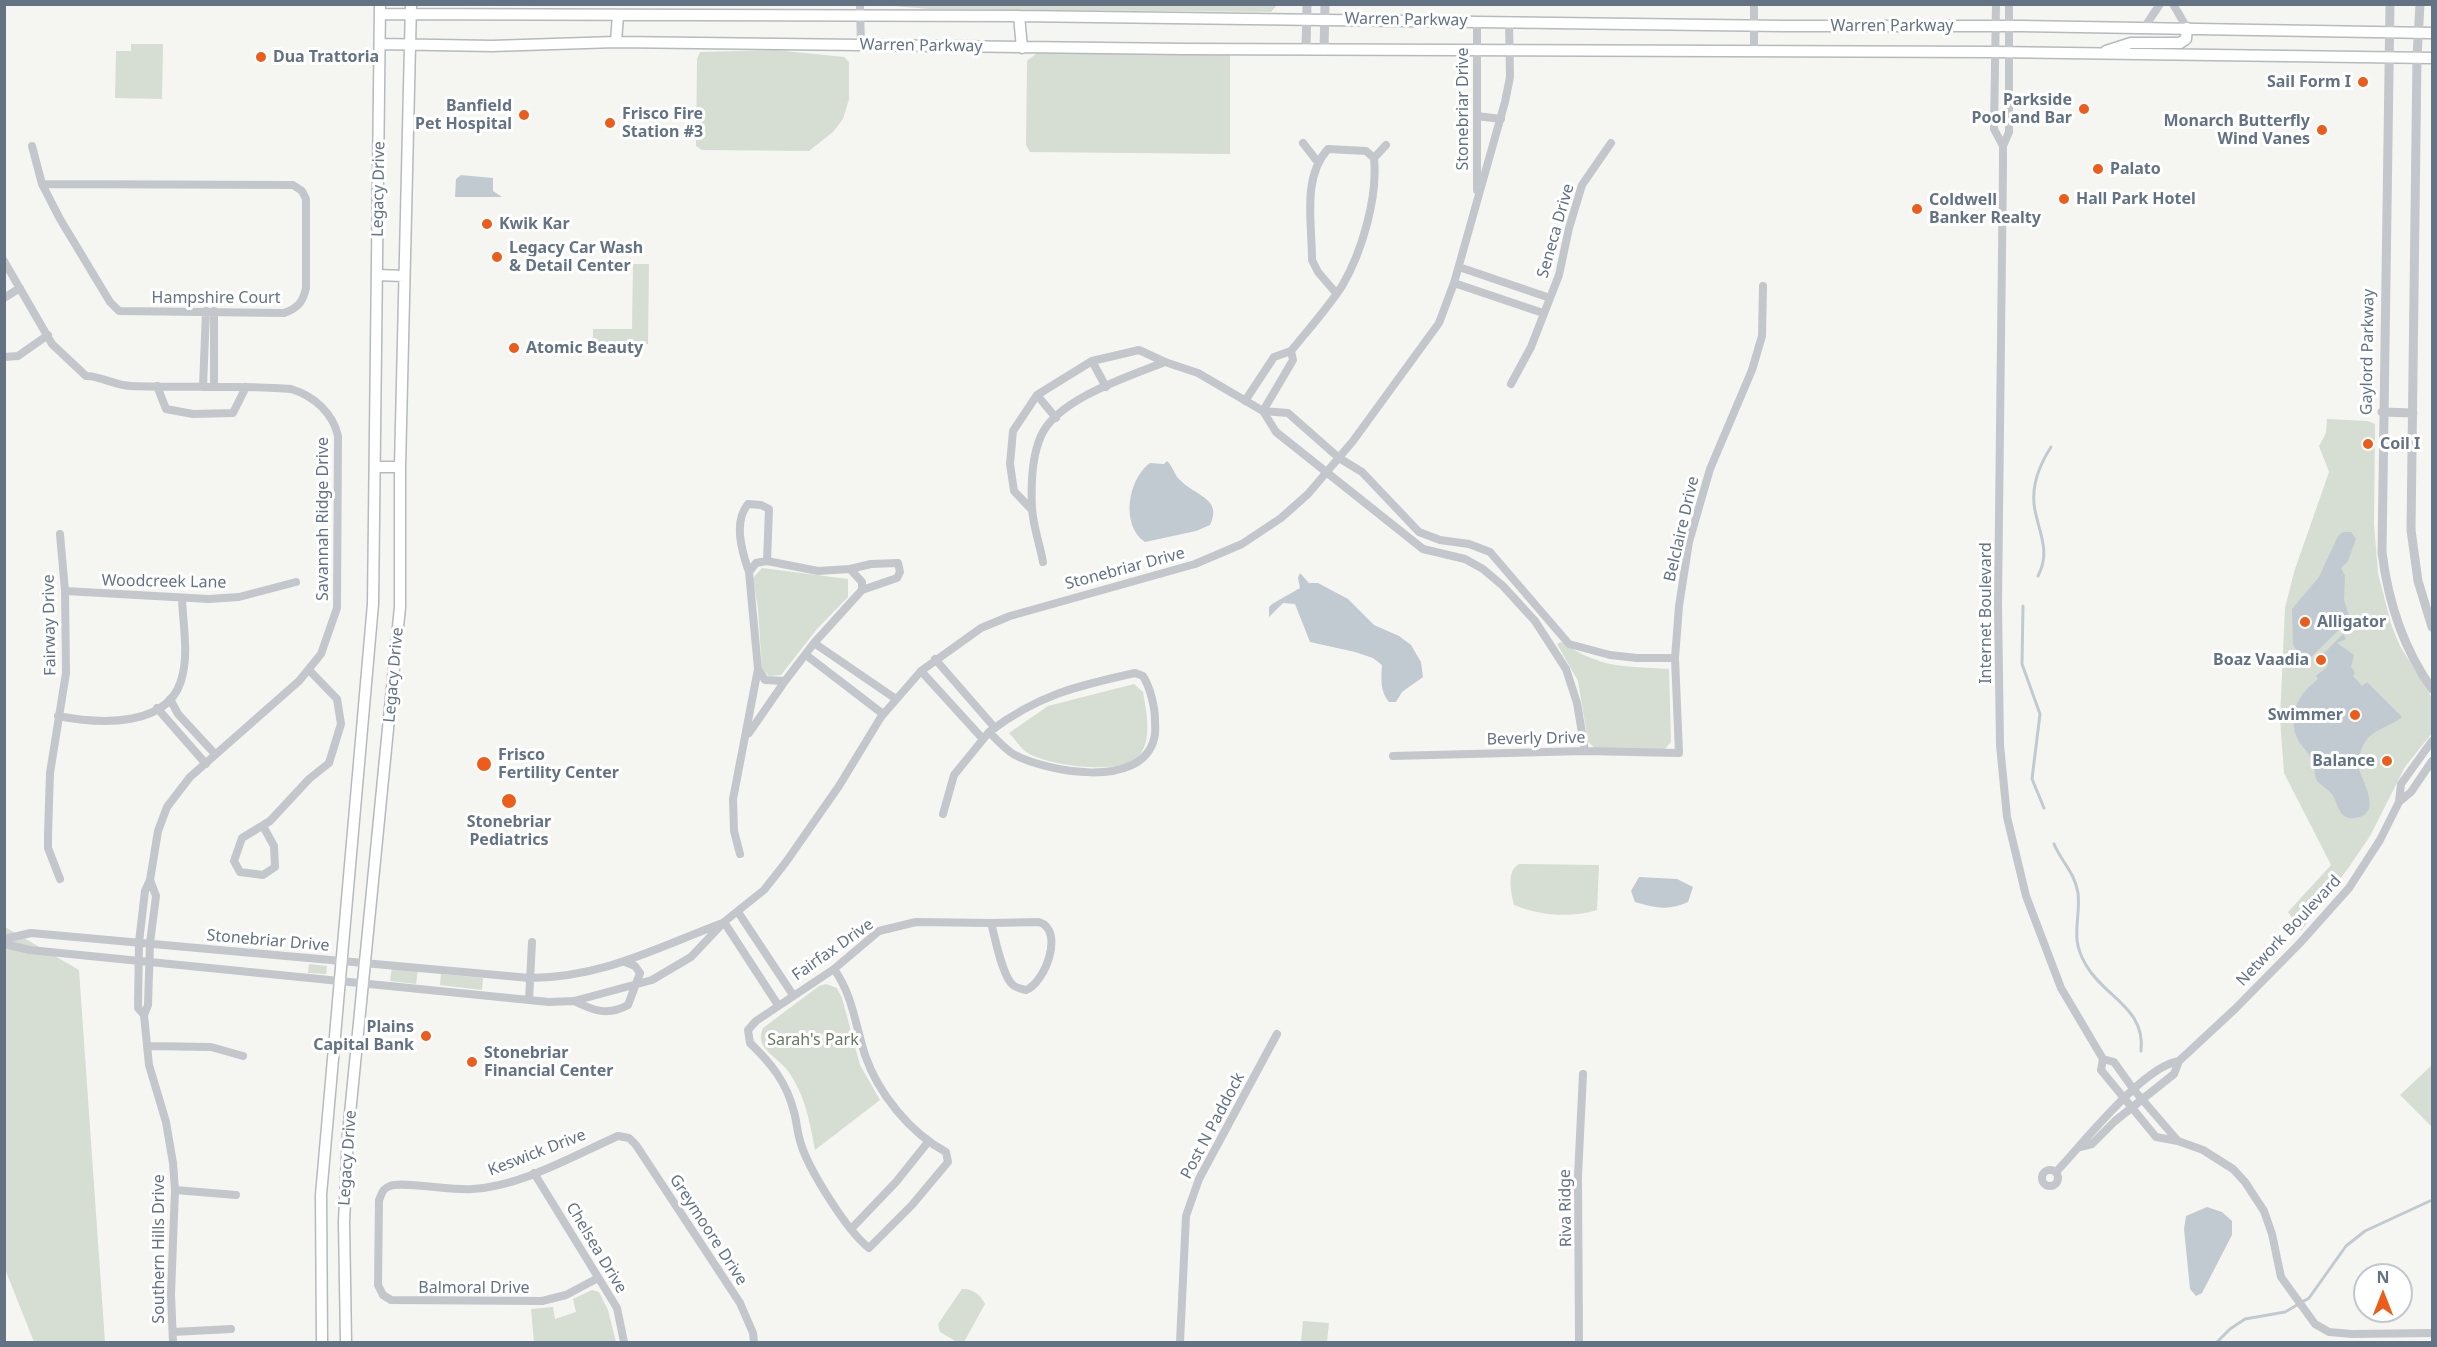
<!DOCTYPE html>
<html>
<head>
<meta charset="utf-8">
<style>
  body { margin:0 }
  #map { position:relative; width:2437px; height:1347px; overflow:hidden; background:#f5f6f1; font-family:"Noto Sans",sans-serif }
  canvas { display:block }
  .frame { position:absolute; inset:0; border:6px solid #637384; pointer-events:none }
  .north { position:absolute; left:2353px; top:1263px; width:60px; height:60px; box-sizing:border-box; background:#fff; border:2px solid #c1c7ce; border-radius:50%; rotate:0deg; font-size:16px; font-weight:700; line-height:24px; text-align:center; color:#637384 }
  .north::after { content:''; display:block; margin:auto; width:21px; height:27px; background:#ec5c1b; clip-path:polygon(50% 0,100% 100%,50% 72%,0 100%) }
</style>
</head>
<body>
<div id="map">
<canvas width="2437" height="1347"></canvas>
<div class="frame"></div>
<div class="north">N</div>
</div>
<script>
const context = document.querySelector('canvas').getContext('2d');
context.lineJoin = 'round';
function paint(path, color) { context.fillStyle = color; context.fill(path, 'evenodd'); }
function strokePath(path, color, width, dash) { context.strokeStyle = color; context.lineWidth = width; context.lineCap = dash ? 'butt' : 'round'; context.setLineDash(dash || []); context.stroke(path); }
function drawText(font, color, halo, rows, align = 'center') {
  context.font = font + ' "Noto Sans",sans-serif'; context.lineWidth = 6; context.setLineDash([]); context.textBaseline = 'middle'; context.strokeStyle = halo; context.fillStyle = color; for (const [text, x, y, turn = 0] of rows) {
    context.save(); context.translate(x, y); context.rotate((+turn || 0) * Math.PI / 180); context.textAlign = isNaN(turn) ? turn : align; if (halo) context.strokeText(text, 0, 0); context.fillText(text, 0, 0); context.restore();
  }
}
paint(new Path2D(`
  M882,5V4L1277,5L1271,12L929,9Z
  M131,44H163L162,99L115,98L116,51H131Z
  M775,50L844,57L849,62V99L843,119L833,132L809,151L702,150L696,146L697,59L700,52Z
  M1037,53L1230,55V154L1030,152L1026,145L1027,61Z
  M633,264H649L648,344H593V329H632Z
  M2327,419L2368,421L2375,424L2374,524L2378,573L2391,624L2400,646L2432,698V733L2405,767L2370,836L2349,867L2301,931L2288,912L2331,865L2284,773L2280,719L2285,608L2294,572L2329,472L2319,446L2326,433Z
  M762,568L848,579V597L817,629L781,675L769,676L762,669L758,609L753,578Z
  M1561,642C1603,669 1621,666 1669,669L1671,742L1664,750L1595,748L1588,742L1578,681L1557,644Z
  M1134,684L1143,692C1146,711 1153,739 1139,756C1122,776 1049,766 1028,753C1021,749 1015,739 1009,733L1048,706Z
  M1519,864L1599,865L1597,910C1570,918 1541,916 1514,905C1511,892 1506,871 1519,864Z
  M5,927L79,970L105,1342H34L5,1269Z
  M309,964L327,966L326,974L308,973Z
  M392,967L418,970L416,984L390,981Z
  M441,974L483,978L482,990L440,985Z
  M826,984L837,988L842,998L860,1065L880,1100L815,1150C810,1122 805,1095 788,1071C777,1056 754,1049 763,1028L819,986Z
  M2432,1065V1127L2400,1095Z
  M962,1289C972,1288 981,1295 985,1304L964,1342H957L940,1332L938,1324Z
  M592,1290L599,1292L608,1310L616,1342H534L531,1309L553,1307L555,1319L576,1312L573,1299Z
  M1303,1321L1329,1323L1327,1342H1301Z`), '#d6ddd2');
paint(new Path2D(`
  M461,175L493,178V191L502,197H455L456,179Z
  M1167,461C1173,466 1174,475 1180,480C1195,496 1223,498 1210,525L1196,531L1145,542C1120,525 1128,479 1150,463L1164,464Z
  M2343,532H2351L2356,539L2348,561L2341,568L2345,576L2344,600L2350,619L2304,664L2293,644L2292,609L2319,577L2338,536Z
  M1300,573L1309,583H1318L1348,599L1374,625L1399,636L1411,645L1421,662L1423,677L1402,692L1396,702H1389C1380,692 1381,678 1382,665L1373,658L1355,652L1310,642L1295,604L1283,603L1269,617V607L1272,604L1300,588L1298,578Z
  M2343,634L2346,639L2337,643L2354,655L2351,667L2355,673L2353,676L2362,686L2367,682L2402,717C2390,727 2373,729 2365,742C2360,750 2358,760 2359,768C2362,782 2384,814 2355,818C2338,820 2339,804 2332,794C2328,789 2322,786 2318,782C2314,777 2315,771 2314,765C2308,746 2291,744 2294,715C2296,699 2306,689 2318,679L2316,676L2327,667L2328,660L2321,656Z
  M1639,877L1677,879L1693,887L1688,902C1670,911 1654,908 1635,902L1631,891Z
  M2207,1207L2222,1212L2232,1221V1235L2202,1293L2196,1296L2190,1289L2184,1229L2186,1216Z`), '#c1cad0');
strokePath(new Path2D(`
  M2038,576C2052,550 2037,530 2034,504C2032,483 2040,464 2051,447
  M2023,606L2022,664L2040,714L2032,779L2044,808
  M2054,844C2061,861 2075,873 2078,893C2081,921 2069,937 2086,965C2104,997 2146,1008 2141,1051
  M2217,1342L2230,1329L2245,1319L2285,1312L2309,1298L2346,1246L2365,1231L2432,1200`), '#c1cad0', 3);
const secondary = new Path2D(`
  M380,14L1019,16L1784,26H2021L2432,33
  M1019,16L1022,48
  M616,42L618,15
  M381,44L492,46L616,42L1184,49L1993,52L2432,58
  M2106,51L2131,43H2180L2186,39L2187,28
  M377,275L404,276
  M375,467H400
  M322,1342L321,1195L373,604L380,4
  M346,1342L344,1222L348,1134L400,607V467L411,4`);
strokePath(secondary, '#b5babf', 13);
strokePath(new Path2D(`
  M860,4L861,46
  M1996,4L1994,129L2003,146
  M2009,4V132L2003,146V165L1998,605L2000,745L2007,817L2026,896L2061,988L2103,1059L2101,1070L2156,1137L2178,1141L2203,1150L2233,1169L2245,1182L2264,1211L2272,1234L2281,1277L2315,1324L2329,1332L2352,1334L2432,1333
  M2173,4L2187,28
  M2144,28L2160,4
  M1754,52V4
  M1477,116L1501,119
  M1303,143L1317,161
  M32,146L42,184L60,219L110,302L119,311L284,313C298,308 303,302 306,288V199L302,191L293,185L42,184
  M1374,158L1386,145
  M1477,190V21
  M4,261L52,344L86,376C97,375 117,386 131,386C184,388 238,385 291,389C314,396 333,413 338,436L337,608L321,654L299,681L190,777L167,807L158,831L150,880L145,891L139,942L138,1008L144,1015
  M1459,267L1550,298
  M1454,283L1543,313
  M4,298L20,288
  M1291,351C1308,330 1327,309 1342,286C1362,252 1378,197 1374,158L1366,151L1328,149C1302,177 1312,223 1312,260L1318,272L1336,293
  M4,357L18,356L48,335
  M1092,361L1106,387
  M1511,384L1531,347L1559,275L1569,228L1582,185L1611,143
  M157,386L166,409L193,414L233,413L246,387
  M203,387L206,311
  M214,387V311
  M1037,395L1056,418
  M1032,510L1014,491L1010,464L1013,431L1037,395L1092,361L1139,350L1165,362L1198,373L1263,411L1293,360L1291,351L1274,357L1245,401
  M767,561L818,571L850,569L862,582V590L814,643L785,681L765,680L758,669L749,572L756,563Z
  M1043,562C1040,545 1033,526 1032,508C1031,487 1032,456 1041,436C1057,399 1130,376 1165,362
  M850,569L871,564L898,563L900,572L897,578L862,590
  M749,572C742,552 733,522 748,504L761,505L769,509L767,561
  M65,591L209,599L239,597L296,582
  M814,643L896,699
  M806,655L883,714
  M935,659L995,728
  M921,671L982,738
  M1135,673L1143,676C1150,687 1155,707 1155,720C1155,726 1156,733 1154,739C1141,790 1046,772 1013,754C1004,748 997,740 989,732C1038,695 1076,686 1135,673Z
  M170,699L178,714L215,754
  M157,708L206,764
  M58,716C99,724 173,729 183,673C188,650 183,623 182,599
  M749,733L785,681
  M1585,751L1577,703L1566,669L1535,621L1503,586L1483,569L1465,559L1423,549L1276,432L1263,411L1288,413L1339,458L1362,472L1419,532L1440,540L1469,544L1490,552L1569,644L1610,655L1637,658H1675
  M1393,756L1585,751L1679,753L1675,658L1679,606L1689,542L1710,469L1752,370L1762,336L1763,286
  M2399,802L2401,784L2432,741
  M943,814L954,775L989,732
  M263,826L274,846L275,867L263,875L240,872L234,861L242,838L270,821L309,779L329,763L341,724L337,699L309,670
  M740,854L734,831L733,799L758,669
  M60,879L48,848V835L50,773L66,673L65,591L60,534
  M150,880L156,896L150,943L148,1005L144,1015L149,1065L166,1122L173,1163L175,1190L171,1294L173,1342
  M738,912L793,995
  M724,922L778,1005
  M1039,922C1065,930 1045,983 1026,990C1022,989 1016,988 1013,985C1002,976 995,937 991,923Z
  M4,939L31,933L530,978C603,977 654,949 720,924
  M4,944L30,950L549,1002L574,1001L652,980L691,957L724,922L764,890L786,862L839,786L881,717L921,671L981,628L1010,616L1195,564L1242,544L1281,518L1308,494L1353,441L1439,323L1454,283L1505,102L1510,77L1509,21
  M834,969C853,996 855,1024 865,1055C878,1093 910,1133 946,1152L948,1162L912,1205L869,1248C847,1231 809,1170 801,1144C797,1133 797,1122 794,1112C787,1083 771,1063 750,1043L748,1030L756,1021L834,969L879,931L916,922L991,923
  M529,1000L532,942
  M574,1001C594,1011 608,1016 628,1005L640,973L635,966L625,962
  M147,1046L211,1047L243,1056
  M2103,1059L2114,1062L2134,1090L2178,1141
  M2080,1147L2092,1144L2115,1121L2174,1074L2179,1061L2236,1008L2300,943L2349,888L2380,840L2399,802L2411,792L2432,761
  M2042 1178a8 8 0 1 1 16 0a8 8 0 1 1-16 0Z
  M2056,1172C2082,1145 2143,1066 2179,1061
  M534,1173L617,1308L624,1342
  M175,1190L236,1195
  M851,1229L896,1182L928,1142
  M598,1278L566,1295L542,1301L391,1300L383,1295L378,1285L379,1200C382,1193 383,1188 390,1186C401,1181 454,1191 472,1189C522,1186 573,1156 618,1136L629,1138L636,1145L740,1303L753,1333L754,1342
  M173,1332L231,1329
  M1180,1342L1186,1216L1199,1179L1277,1034
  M1579,1342L1578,1176L1583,1074`), '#c3c6ca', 8);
strokePath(new Path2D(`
  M2390,4L2382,552C2388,602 2403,648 2432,689
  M2420,4L2417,57L2411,530L2418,581L2432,627
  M1306,50L1307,4
  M1324,50L1325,4
  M2382,412L2413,413`), '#c3c6ca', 9);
strokePath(secondary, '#fff', 10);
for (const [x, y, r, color] of [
  [261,57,6,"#ec5c1b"],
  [2363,82,6,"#ec5c1b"],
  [2084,109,6,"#ec5c1b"],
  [524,115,6,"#ec5c1b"],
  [610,123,6,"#ec5c1b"],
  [2322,130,6,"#ec5c1b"],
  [2098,169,6,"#ec5c1b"],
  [2064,199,6,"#ec5c1b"],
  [1917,209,6,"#ec5c1b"],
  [487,224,6,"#ec5c1b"],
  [497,257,6,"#ec5c1b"],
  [514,348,6,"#ec5c1b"],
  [2368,444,6,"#ec5c1b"],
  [2305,622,6,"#ec5c1b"],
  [2321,660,6,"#ec5c1b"],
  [2355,715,6,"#ec5c1b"],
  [2387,761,6,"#ec5c1b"],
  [484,764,8,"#ec5c1b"],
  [509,801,8,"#ec5c1b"],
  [426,1036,6,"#ec5c1b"],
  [472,1062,6,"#ec5c1b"]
]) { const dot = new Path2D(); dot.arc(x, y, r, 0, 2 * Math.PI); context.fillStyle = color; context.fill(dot); strokePath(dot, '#fff', 2); }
drawText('16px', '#637384', '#fff', [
  ["Warren Parkway",1406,20,1],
  ["Warren Parkway",1892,26],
  ["Warren Parkway",921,46,1],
  ["Stonebriar Drive",1463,109,-90],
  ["Legacy Drive",379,189,-89],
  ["Seneca Drive",1556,231,-74],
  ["Hampshire Court",216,298],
  ["Gaylord Parkway",2368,352,-89],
  ["Savannah Ridge Drive",323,519,-90],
  ["Belclaire Drive",1682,529,-77],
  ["Stonebriar Drive",1125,569,-15],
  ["Woodcreek Lane",164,582,1],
  ["Internet Boulevard",1986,613,-90],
  ["Fairway Drive",50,625,-91],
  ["Legacy Drive",394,675,-85],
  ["Beverly Drive",1536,739,-1],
  ["Network Boulevard",2289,931,-47],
  ["Stonebriar Drive",268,941,5],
  ["Fairfax Drive",833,950,-35],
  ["Post N Paddock",1213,1126,-62],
  ["Keswick Drive",537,1153,-21],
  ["Legacy Drive",348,1158,-86],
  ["Riva Ridge",1566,1208,-91],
  ["Greymoore Drive",708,1230,57],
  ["Chelsea Drive",596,1248,59],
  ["Southern Hills Drive",159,1249,-90],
  ["Balmoral Drive",474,1288]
]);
drawText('bold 16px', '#637384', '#fff', [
  ["Dua Trattoria",273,57],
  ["Sail Form I",2351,82,"right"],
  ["Parkside",2072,100,"right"],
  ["Pool and Bar",2072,118,"right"],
  ["Banfield",512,106,"right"],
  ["Pet Hospital",512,124,"right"],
  ["Frisco Fire",622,114],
  ["Station #3",622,132],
  ["Monarch Butterfly",2310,121,"right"],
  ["Wind Vanes",2310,139,"right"],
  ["Palato",2110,169],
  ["Hall Park Hotel",2076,199],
  ["Coldwell",1929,200],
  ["Banker Realty",1929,218],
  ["Kwik Kar",499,224],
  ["Legacy Car Wash",509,248],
  ["& Detail Center",509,266],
  ["Atomic Beauty",526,348],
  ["Coil I",2380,444],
  ["Alligator",2317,622],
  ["Boaz Vaadia",2309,660,"right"],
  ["Swimmer",2343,715,"right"],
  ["Frisco",498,755],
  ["Fertility Center",498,773],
  ["Balance",2375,761,"right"],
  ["Stonebriar",509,822,"center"],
  ["Pediatrics",509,840,"center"],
  ["Plains",414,1027,"right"],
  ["Capital Bank",414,1045,"right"],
  ["Stonebriar",484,1053],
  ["Financial Center",484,1071]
], 'left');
drawText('16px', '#657b62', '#fff', [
  ["Sarah's Park",813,1040]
]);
</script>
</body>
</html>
